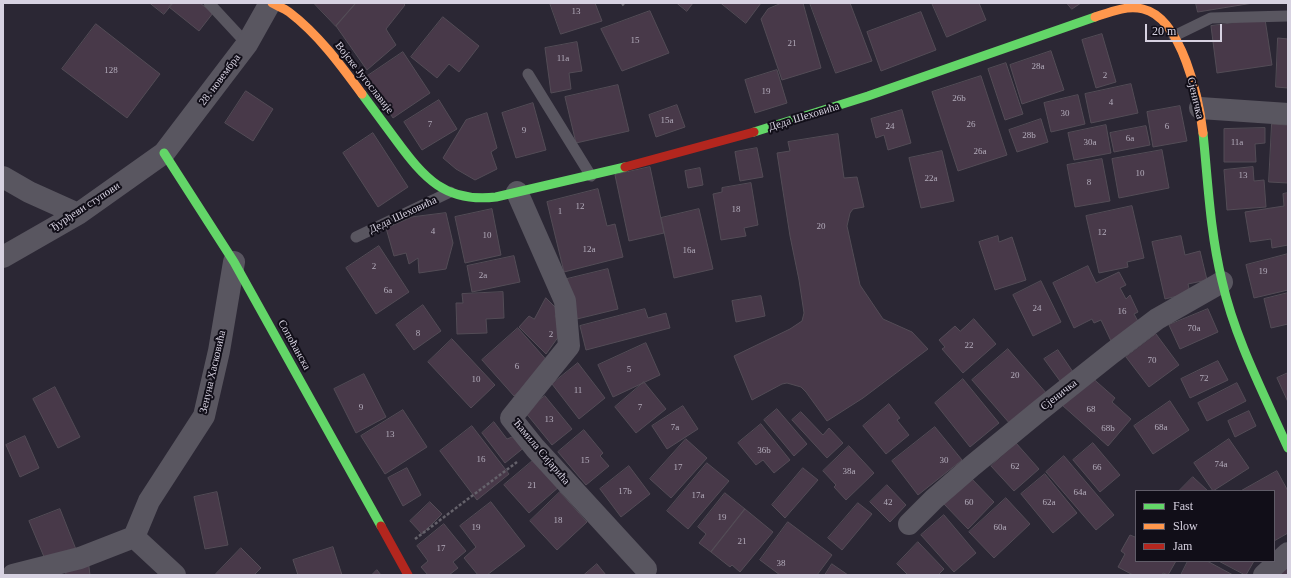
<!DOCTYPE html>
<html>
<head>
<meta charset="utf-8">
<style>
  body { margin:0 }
  #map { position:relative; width:1291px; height:578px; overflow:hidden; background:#2b2734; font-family:"Times New Roman",serif }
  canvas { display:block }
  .frame { position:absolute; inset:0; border:4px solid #d7d2e1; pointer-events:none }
  .legend { position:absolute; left:1135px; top:490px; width:140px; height:72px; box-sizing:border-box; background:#110e18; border:1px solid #605c68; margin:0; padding:5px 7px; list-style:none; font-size:12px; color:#d7d2e1 }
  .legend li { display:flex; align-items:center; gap:8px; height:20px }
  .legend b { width:20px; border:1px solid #605c68 }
  .scale { position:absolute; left:1145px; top:24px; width:77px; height:18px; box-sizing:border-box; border:2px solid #d7d2e1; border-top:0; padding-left:5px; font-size:12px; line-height:14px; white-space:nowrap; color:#d7d2e1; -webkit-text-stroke:3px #110e18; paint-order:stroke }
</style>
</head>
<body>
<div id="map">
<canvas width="1291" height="578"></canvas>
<div class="frame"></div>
<ul class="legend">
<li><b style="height:5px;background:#63d668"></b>Fast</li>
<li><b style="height:5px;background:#ff974d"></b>Slow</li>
<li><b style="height:5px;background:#b3261e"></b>Jam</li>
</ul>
<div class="scale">20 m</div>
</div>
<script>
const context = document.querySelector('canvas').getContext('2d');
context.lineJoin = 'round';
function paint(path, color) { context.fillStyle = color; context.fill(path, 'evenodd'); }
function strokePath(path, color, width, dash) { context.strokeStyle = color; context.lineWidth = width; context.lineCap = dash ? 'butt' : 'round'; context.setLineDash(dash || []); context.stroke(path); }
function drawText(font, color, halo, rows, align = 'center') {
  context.font = font + ' "Times New Roman",serif'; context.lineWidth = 4; context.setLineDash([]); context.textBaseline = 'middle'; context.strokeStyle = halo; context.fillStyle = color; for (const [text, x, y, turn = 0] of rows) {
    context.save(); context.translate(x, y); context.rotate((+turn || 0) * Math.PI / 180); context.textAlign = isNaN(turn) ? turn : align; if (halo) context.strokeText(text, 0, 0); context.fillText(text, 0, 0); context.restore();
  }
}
const building = new Path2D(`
  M150,3H173L164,14Z
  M173,3H200L213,13L199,31L169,7Z
  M314,3H356L336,26Z
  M356,3H403L405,5L386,29L396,45L367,70L336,26Z
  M550,3H595L602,21L561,34Z
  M677,3H693L687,11Z
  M721,3H761L746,23Z
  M782,3H803L821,68L782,80L761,19L768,9Z
  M810,3H850L872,61L836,73Z
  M932,3H979L986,20L947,37Z
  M1067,3H1081L1072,9Z
  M1196,3H1253L1198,12Z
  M650,11L669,53L622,71L601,29Z
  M921,12L936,50L881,71L867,32Z
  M443,17L479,46L459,72L449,64L437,78L411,57Z
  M1265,19L1272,65L1217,73L1211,26Z
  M96,24L160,74L127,118L62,69Z
  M1102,34L1116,82L1096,88L1082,40Z
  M1278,38L1288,39V88L1276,87Z
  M577,42L582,71L569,73L571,89L551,93L545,48Z
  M1051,51L1064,90L1022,104L1010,65Z
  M403,52L430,93L393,118L366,77Z
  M1006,63L1023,114L1005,120L988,69Z
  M777,70L787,103L755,113L745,80Z
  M981,76L1007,155L958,171L932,92Z
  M1131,84L1138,113L1091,123L1085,94Z
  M618,85L629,131L576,143L565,97Z
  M246,91L273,109L253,141L225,123Z
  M1078,95L1085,124L1051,132L1044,103Z
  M439,100L457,129L422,150L404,122Z
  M533,103L546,150L516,158L502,113Z
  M677,105L685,127L656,137L649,115Z
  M1180,106L1187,141L1153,147L1147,112Z
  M902,110L911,143L888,150L884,135L876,138L871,119Z
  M487,113L497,148L491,152L497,169L475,180L456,169L443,158L466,120Z
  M1041,119L1048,142L1017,152L1009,130Z
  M1272,124L1288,125V183L1269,182Z
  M1106,125L1111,153L1074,160L1068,133Z
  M1146,126L1150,145L1114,152L1110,133Z
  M1265,128V143L1255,144L1256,162H1224V129Z
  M373,133L408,187L378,207L343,153Z
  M838,134L844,178L857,177L864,207L853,209L850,213L847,226L860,285L883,319L912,332L928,349L863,398L827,421L806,392L801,387L787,383L782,384L752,400L734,356L790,329L802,321L804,313L799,280L790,236L777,153L790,151L788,142Z
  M757,148L763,177L740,181L735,152Z
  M1162,150L1169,188L1119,198L1112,159Z
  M942,151L954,201L921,208L909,158Z
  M1102,159L1110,201L1075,207L1067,165Z
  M650,167L664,233L629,241L615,175Z
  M1253,167L1254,181L1264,180L1266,207L1227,210L1224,170Z
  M700,168L703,185L688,188L685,171Z
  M751,183L758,225L744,228L746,236L721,240L713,194L722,192V188Z
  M598,189L607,226L615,224L623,257L564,272L547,202Z
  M1288,193V245L1272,248L1271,239L1250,242L1245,212L1284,206L1283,194Z
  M1132,206L1144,258L1127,262L1128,267L1099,273L1086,216Z
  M492,209L501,255L465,263L455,217Z
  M699,209L713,269L674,278L661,218Z
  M446,213L453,243L446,269L419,273L418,258L409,264L406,253L394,256L386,228L412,217Z
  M998,236L999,242L1012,237L1026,280L995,290L979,242Z
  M1181,236L1185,255L1200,251L1207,280L1188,284L1190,293L1165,299L1152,242Z
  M379,246L409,292L376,314L346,268Z
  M1288,254V290L1254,298L1246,265Z
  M514,256L520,282L472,292L467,266Z
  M1088,266L1096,283L1119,272L1126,285L1120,288L1126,299L1130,295L1138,312L1134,314L1141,327L1111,341L1101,320L1094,323L1092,319L1074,328L1053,283Z
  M608,269L618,309L577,319L567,279Z
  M1041,281L1061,322L1033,336L1013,295Z
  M503,292L504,318L486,319L487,333L457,334L456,303H463L462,294Z
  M1288,293V324L1271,328L1264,299Z
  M761,296L765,316L736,322L732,301Z
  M546,298L559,311L555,316L564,329L546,354L519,327L529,316L534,319Z
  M423,305L441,331L414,350L396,325Z
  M645,309L648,318L666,313L670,328L586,350L580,326Z
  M1208,309L1218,332L1180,349L1169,325Z
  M974,319L996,344L963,373L942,349L945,347L939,340L955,326L960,331Z
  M518,328L550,364L514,396L482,360Z
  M1156,334L1179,365L1149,387L1126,357Z
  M452,339L495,385L471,408L428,362Z
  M646,343L660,375L613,397L598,365Z
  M1008,349L1047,394L1011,425L972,380Z
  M1058,350L1073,372L1060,381L1044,359Z
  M1218,361L1228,380L1190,398L1181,379Z
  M578,363L605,398L579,419L552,384Z
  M1288,373V402L1277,378Z
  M364,374L386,417L356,433L334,389Z
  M1089,375L1115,398L1112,402L1131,419L1108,446L1062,405Z
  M963,379L999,423L970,447L935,403Z
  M644,382L666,409L636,433L615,407Z
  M1237,383L1246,401L1207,421L1198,403Z
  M55,387L80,437L58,448L33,399Z
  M545,396L572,429L552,445L525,412Z
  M1170,401L1189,430L1153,454L1134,426Z
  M889,404L900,418L897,420L909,435L886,454L863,426Z
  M683,406L698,429L667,449L652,426Z
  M777,409L807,444L794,456L764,420Z
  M403,410L427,447L385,474L361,436Z
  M1249,411L1256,426L1235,437L1228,421Z
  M801,412L823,435L829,428L843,443L827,458L792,420Z
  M494,422L507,439L517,435L526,446L505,463L482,433Z
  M761,424L790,460L774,473L763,460L756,465L738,443Z
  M472,426L509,474L477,500L440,451Z
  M935,427L962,460L918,495L892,461Z
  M584,430L603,453L600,456L609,466L586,485L558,452Z
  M25,436L39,468L20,477L6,445Z
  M686,439L707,458L671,498L650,479Z
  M1229,439L1249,468L1213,491L1194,463Z
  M1016,443L1039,469L1014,491L991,466Z
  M1093,443L1120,475L1100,492L1073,460Z
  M849,446L874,473L846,500L834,487L836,485L823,471Z
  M1064,456L1114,515L1096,530L1046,472Z
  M536,458L560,486L529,513L504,485Z
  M707,463L729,481L688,529L667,511Z
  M629,466L650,494L621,517L600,489Z
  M407,468L421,495L403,506L388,478Z
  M803,468L818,480L785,518L772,505Z
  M1277,471L1288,491V533L1274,541V491H1241Z
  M1045,474L1077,513L1053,533L1021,494Z
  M1193,477L1208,491H1179Z
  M971,478L994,502L968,529L944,504Z
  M887,485L906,505L890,522L870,502Z
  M217,492L228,545L205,549L194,497Z
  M560,492L587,522L557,550L530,521Z
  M725,493L745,509L711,552L699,543L706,534L698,527Z
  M1006,498L1030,524L994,558L969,532Z
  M430,502L442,514L422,534L410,521Z
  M491,502L525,546L487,575H478L464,558L476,547L460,526Z
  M858,503L872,514L842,550L828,538Z
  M60,509L77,552L47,564L29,521Z
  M745,509L773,532L740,572L732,565L730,567L711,552Z
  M944,515L976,553L954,572L921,535Z
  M788,522L832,555L817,575H780L760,560Z
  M444,524L466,551L453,562L458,568L449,575H428L421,567L428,561L417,546Z
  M1136,534V561H1176L1168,575L1163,573L1162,575H1133L1118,567L1125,554L1121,551L1130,535L1135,537Z
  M918,542L944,569L938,575H908L897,564Z
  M333,547L342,575H298L293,560Z
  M241,548L261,568L254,575H215Z
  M88,559L90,575H66L64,562Z
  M1188,561H1207L1233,575H1181Z
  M1219,561H1254L1246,575Z
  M597,564L606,575H584Z
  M832,564L848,575H825Z
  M1288,565V575H1278Z
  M377,570L381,575H372Z`);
paint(building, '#483949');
strokePath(building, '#534c56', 1);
strokePath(new Path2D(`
  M622,3L624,6
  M415,539L517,462`), '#65626b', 2.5, [3, 2]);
strokePath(new Path2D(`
  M209,3L247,44
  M1174,36L1211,18L1288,16
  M528,74L591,176
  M356,237L450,192`), '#595660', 11);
strokePath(new Path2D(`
  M1200,108L1288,114
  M3,177L29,192L78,214
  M517,192L565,301L569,346L511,418L535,448L646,569
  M3,257L78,214L164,153L247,44L270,3
  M909,524L934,499L972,466L1039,411L1112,353L1157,319L1222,282
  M134,537L175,575
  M13,575L80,558L134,537L149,501L204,416L219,351L234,262
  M1264,575L1288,553`), '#595660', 22);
strokePath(new Path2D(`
  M362,94C373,109 385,125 396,140C424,178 445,203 496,197L625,167
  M754,132L868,96L1095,17
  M1203,133C1208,182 1210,232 1222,281C1235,339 1264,394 1288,448
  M164,153L234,262L381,526`), '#63d668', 9);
strokePath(new Path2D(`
  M272,3C277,6 284,8 289,12C318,34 340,64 362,94
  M1095,17C1110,12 1127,5 1143,9C1182,18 1199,99 1203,133`), '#ff974d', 9);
strokePath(new Path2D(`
  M625,167L754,132
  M381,526L408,575`), '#b3261e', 9);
drawText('9px', '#b3acbb', null, [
  ["13",576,12],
  ["15",635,41],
  ["21",792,44],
  ["11a",563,59],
  ["28a",1038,67],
  ["128",111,71],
  ["2",1105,76],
  ["19",766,92],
  ["26b",959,99],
  ["4",1111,103],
  ["30",1065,114],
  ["15a",667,121],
  ["7",430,125],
  ["26",971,125],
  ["24",890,127],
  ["6",1167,127],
  ["9",524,131],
  ["28b",1029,136],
  ["6a",1130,139],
  ["30a",1090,143],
  ["11a",1237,143],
  ["26a",980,152],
  ["10",1140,174],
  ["13",1243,176],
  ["22a",931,179],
  ["8",1089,183],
  ["12",580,207],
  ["18",736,210],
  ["1",560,212],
  ["20",821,227],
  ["4",433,232],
  ["12",1102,233],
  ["10",487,236],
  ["12a",589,250],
  ["16a",689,251],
  ["2",374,267],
  ["19",1263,272],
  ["2a",483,276],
  ["6a",388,291],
  ["24",1037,309],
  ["16",1122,312],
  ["70a",1194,329],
  ["8",418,334],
  ["2",551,335],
  ["22",969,346],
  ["70",1152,361],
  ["6",517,367],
  ["5",629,370],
  ["20",1015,376],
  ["72",1204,379],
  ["10",476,380],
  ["11",578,391],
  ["9",361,408],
  ["7",640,408],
  ["68",1091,410],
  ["13",549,420],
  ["7a",675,428],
  ["68a",1161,428],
  ["68b",1108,429],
  ["13",390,435],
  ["36b",764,451],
  ["16",481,460],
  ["15",585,461],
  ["30",944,461],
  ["74a",1221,465],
  ["62",1015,467],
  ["17",678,468],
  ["66",1097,468],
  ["38a",849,472],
  ["21",532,486],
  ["17b",625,492],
  ["64a",1080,493],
  ["17a",698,496],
  ["42",888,503],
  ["60",969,503],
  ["62a",1049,503],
  ["19",722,518],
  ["18",558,521],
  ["19",476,528],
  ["60a",1000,528],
  ["21",742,542],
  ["17",441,549],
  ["38",781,564]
]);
drawText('11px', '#d7d2e1', '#110e18', [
  ["Војске Југославије",364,78,52],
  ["28. новембра",220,80,-53],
  ["Сјеничка",1195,98,77],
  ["Деда Шеховића",804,117,-17],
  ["Ђурђеви ступови",85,207,-33],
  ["Деда Шеховића",403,215,-25],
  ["Сопоћанска",294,345,61],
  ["Зенуна Хасковића",213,372,-77],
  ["Сјеничка",1059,395,-38],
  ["Ћамила Сијарића",541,452,50]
]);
</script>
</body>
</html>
